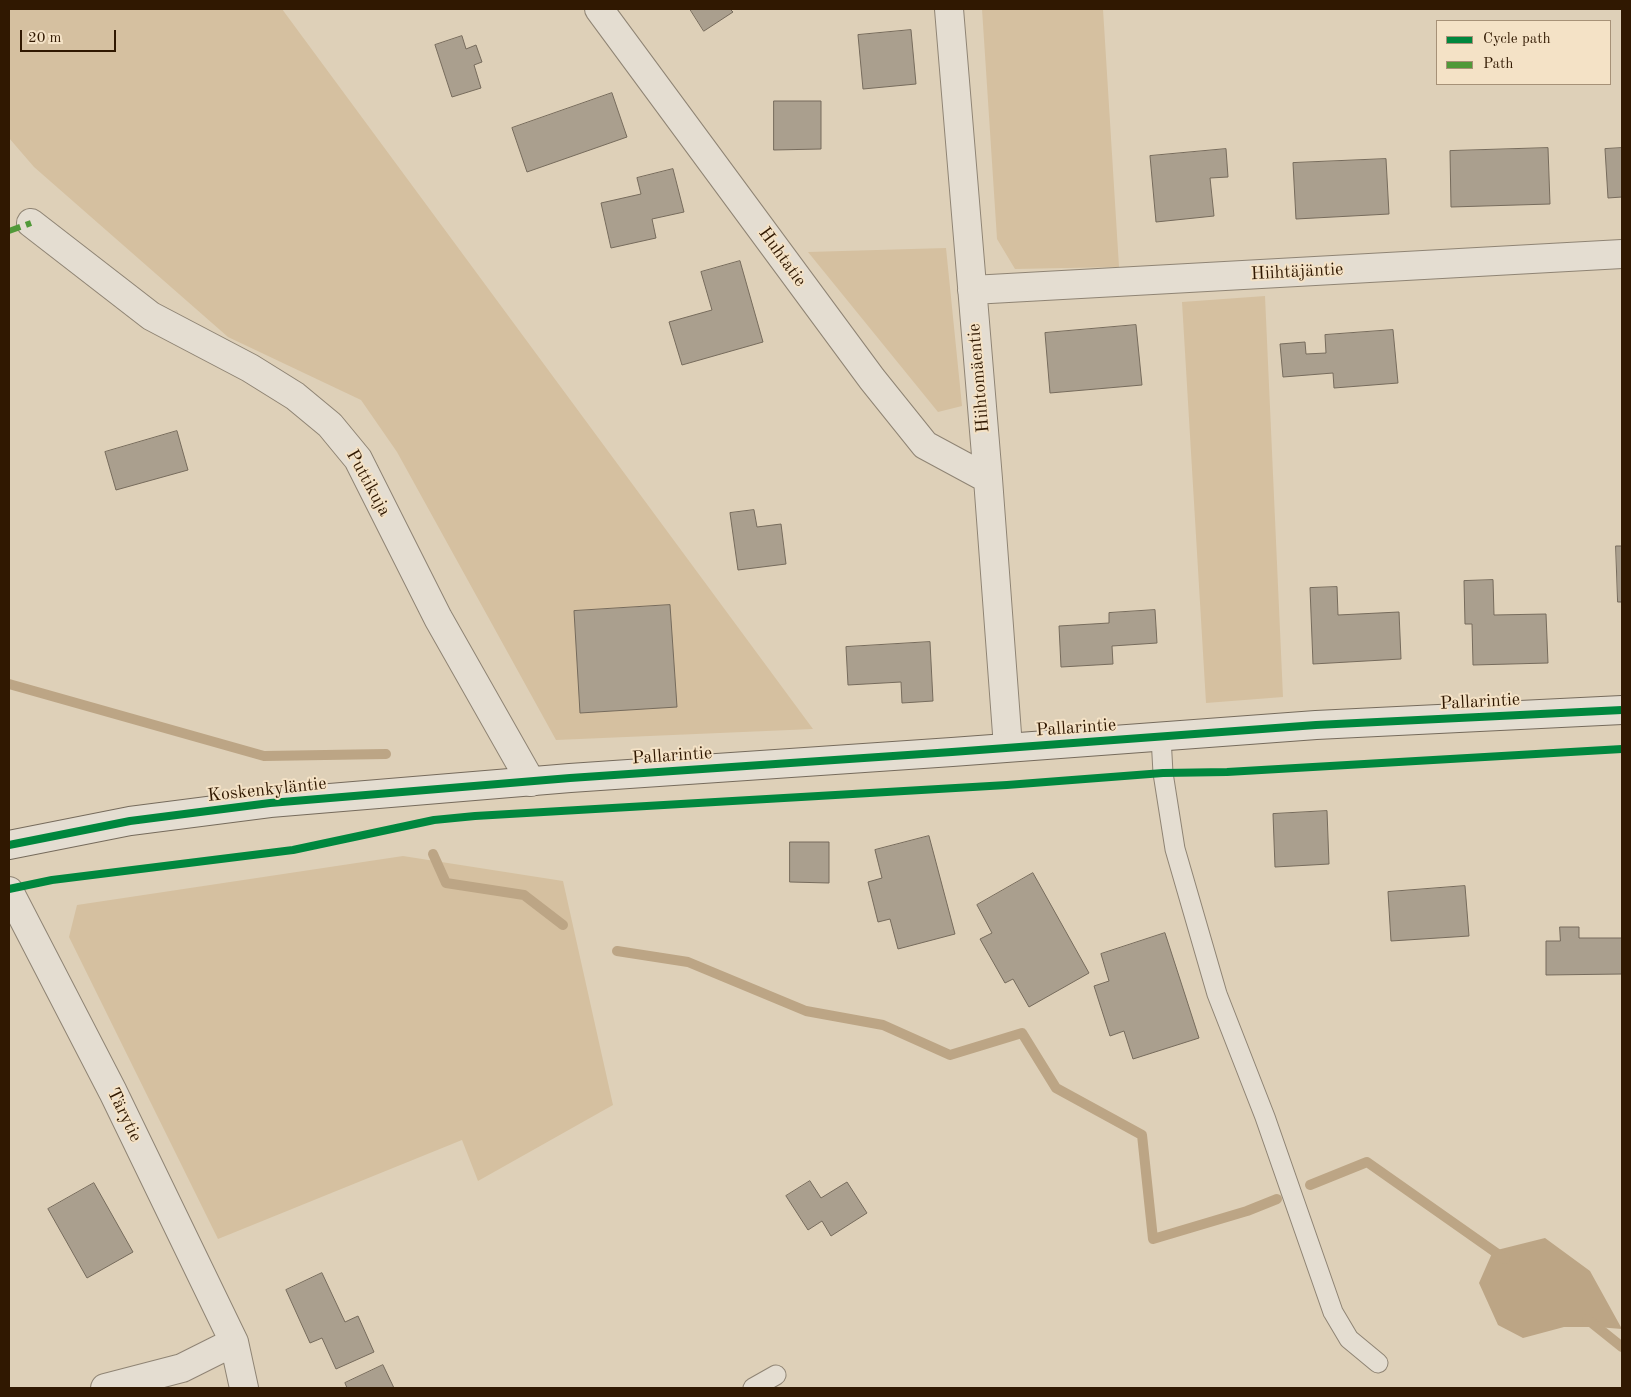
<!DOCTYPE html>
<html>
<head>
<meta charset="utf-8">
<style>
  body { margin:0 }
  #map { position:relative; width:1631px; height:1397px; overflow:hidden; background:#ded0b8; font-family:"Old Standard TT",serif }
  canvas { display:block }
  .frame { position:absolute; inset:0; border:10px solid #301801; pointer-events:none }
  .legend { position:absolute; left:1436px; top:20px; width:175px; height:65px; box-sizing:border-box; background:#f4e2c6; border:1px solid #a69177; margin:0; padding:6px 9px; list-style:none; font-size:15px; color:#301801 }
  .legend li { display:flex; align-items:center; gap:10px; height:25px }
  .legend b { width:25px; border:1px solid #a69177 }
  .scale { position:absolute; left:20px; top:30px; width:96px; height:22px; box-sizing:border-box; border:2px solid #301801; border-top:0; padding-left:6px; font-size:15px; line-height:18px; white-space:nowrap; color:#301801; -webkit-text-stroke:4px #f4e2c6; paint-order:stroke }
</style>
</head>
<body>
<div id="map">
<canvas width="1631" height="1397"></canvas>
<div class="frame"></div>
<ul class="legend">
<li><b style="height:6px;background:#00873e"></b>Cycle path</li>
<li><b style="height:6px;background:#509939"></b>Path</li>
</ul>
<div class="scale">20 m</div>
</div>
<script>
const context = document.querySelector('canvas').getContext('2d');
context.lineJoin = 'round';
function paint(path, color) { context.fillStyle = color; context.fill(path, 'evenodd'); }
function strokePath(path, color, width, dash) { context.strokeStyle = color; context.lineWidth = width; context.lineCap = dash ? 'butt' : 'round'; context.setLineDash(dash || []); context.stroke(path); }
function drawText(font, color, halo, rows, align = 'center') {
  context.font = font + ' "Old Standard TT",serif'; context.lineWidth = 4; context.setLineDash([]); context.textBaseline = 'middle'; context.strokeStyle = halo; context.fillStyle = color; for (const [text, x, y, turn = 0] of rows) {
    context.save(); context.translate(x, y); context.rotate((+turn || 0) * Math.PI / 180); context.textAlign = isNaN(turn) ? turn : align; if (halo) context.strokeText(text, 0, 0); context.fillText(text, 0, 0); context.restore();
  }
}
paint(new Path2D(`
  M9,9H282L813,729L556,740L397,452L361,400L228,337L34,167L9,138Z
  M982,9H1103L1119,267L1015,269L997,239Z
  M946,248L962,406L938,412L808,252Z
  M1265,296L1283,697L1206,703L1182,302Z
  M403,856L563,881L613,1105L478,1181L462,1140L218,1239L69,937L77,905Z`), '#d5c0a0');
paint(new Path2D(`
  M1545,1238L1590,1271L1622,1329L1597,1327H1564L1523,1338L1498,1325L1479,1283L1493,1251Z`), '#bca585');
strokePath(new Path2D(`
  M9,684L264,756L386,754
  M433,854L446,883L524,895L563,925
  M617,951L688,962L806,1011L883,1025L950,1055L1022,1033L1056,1088L1142,1135L1153,1239L1247,1211L1277,1199
  M1310,1185L1367,1162L1505,1259
  M1587,1319L1622,1347`), '#bca585', 10);
const building = new Path2D(`
  M690,9H730L733,12L704,31Z
  M911,30L916,84L863,89L858,35Z
  M462,36L466,49L476,45L482,62L474,65L481,88L452,97L435,45Z
  M612,93L627,137L527,172L512,128Z
  M774,101H821V149L774,150Z
  M1548,148L1550,204L1451,207L1450,151Z
  M1622,148V197L1608,198L1605,149Z
  M1226,149L1228,177L1210,178L1214,216L1156,222L1150,156Z
  M1386,159L1389,214L1296,219L1293,163Z
  M673,169L684,212L652,219L656,238L611,248L601,203L641,194L637,178Z
  M740,261L763,342L682,365L669,322L712,310L701,272Z
  M1136,325L1142,385L1050,393L1045,333Z
  M1393,330L1398,383L1334,388L1333,373L1283,377L1280,344L1305,342L1306,354L1326,353L1325,335Z
  M177,431L188,470L116,490L105,452Z
  M754,510L757,527L781,524L786,564L738,570L730,513Z
  M1616,546H1622V602H1618Z
  M1493,580L1494,615L1546,614L1548,663L1473,665L1472,624H1465L1464,581Z
  M1337,587L1338,615L1399,612L1401,659L1313,664L1310,588Z
  M670,605L677,707L580,713L574,611Z
  M1155,610L1157,643L1112,646L1113,664L1061,667L1059,626L1109,623V613Z
  M930,642L933,701L902,703L901,682L848,685L846,647Z
  M1327,811L1329,864L1275,867L1273,814Z
  M929,836L955,934L898,949L890,919L878,922L868,882L882,878L875,850Z
  M790,842H829V883L790,882Z
  M1033,873L1089,973L1029,1007L1013,979L1005,983L980,939L992,933L977,905Z
  M1465,886L1469,936L1391,941L1388,892Z
  M1560,927H1579V938H1622V974L1546,975V941H1560Z
  M1165,933L1199,1038L1133,1059L1124,1031L1110,1036L1094,986L1109,981L1101,954Z
  M810,1181L821,1198L847,1182L867,1213L831,1236L822,1221L808,1230L786,1196Z
  M94,1183L133,1252L87,1278L48,1209Z
  M322,1273L345,1322L358,1316L374,1352L336,1369L322,1338L310,1343L286,1290Z
  M383,1365L394,1388H347L345,1383Z`);
paint(building, '#aa9f8e');
strokePath(building, '#766b5c', 1);
const lane = new Path2D(`
  M1161,737L1163,773L1175,849L1217,994L1265,1117L1333,1312L1349,1339L1378,1363
  M753,1388L776,1375`);
const street = new Path2D(`
  M599,9L872,379L925,445L988,479
  M949,9L988,479L1008,747
  M31,223L151,316L250,368L295,396L330,425L358,459L438,618L531,782
  M972,290L1622,254
  M9,891L113,1092L234,1342L244,1388
  M105,1388L182,1368L234,1342`);
const secondary = new Path2D(`
  M9,845L130,821L270,803L570,778L952,752L1316,725L1622,710`);
strokePath(lane, '#8f8474', 21);
strokePath(street, '#8f8474', 30);
strokePath(secondary, '#766b5c', 30);
strokePath(lane, '#e4ddd1', 19);
strokePath(street, '#e4ddd1', 28);
strokePath(secondary, '#e4ddd1', 28);
strokePath(new Path2D(`
  M9,231L31,223`), '#509939', 6, [12, 6]);
strokePath(new Path2D(`
  M9,845L130,821L270,803L570,778L952,752L1316,725L1622,710
  M9,889L52,880L293,850L434,820L475,816L1007,785L1163,773L1227,772L1622,749`), '#00873e', 8);
drawText('18px', '#301801', '#f4e2c6', [
  ["Huhtatie",782,257,54],
  ["Hiihtäjäntie",1297,272,-3],
  ["Hiihtomäentie",979,378,-95],
  ["Puttikuja",368,483,61],
  ["Pallarintie",1480,702,-3],
  ["Pallarintie",1076,728,-4],
  ["Pallarintie",672,756,-4],
  ["Koskenkyläntie",267,790,-6],
  ["Tärytie",124,1115,64]
]);
</script>
</body>
</html>
